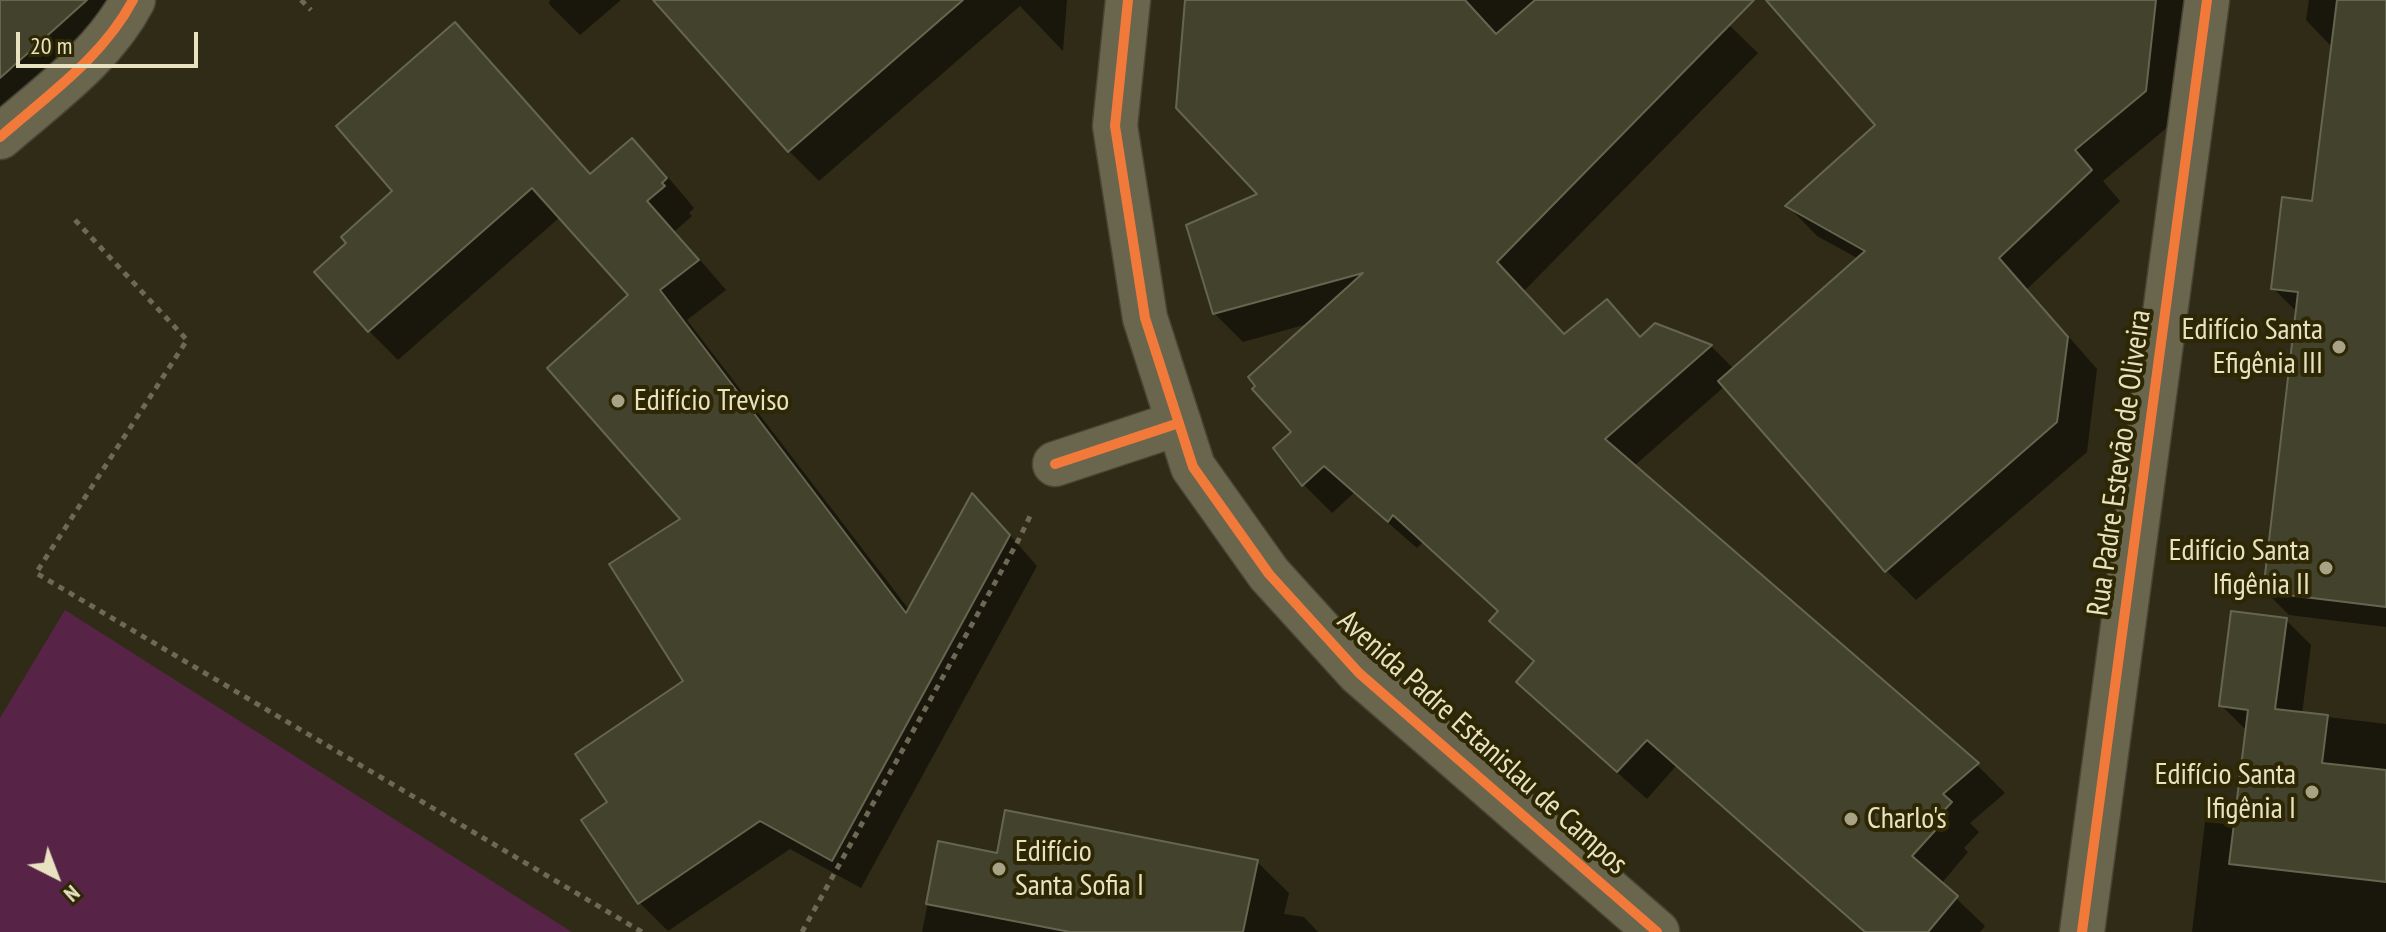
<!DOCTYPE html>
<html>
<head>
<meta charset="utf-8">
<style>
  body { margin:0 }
  #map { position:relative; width:2386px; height:932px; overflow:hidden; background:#2f2b17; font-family:"PT Sans Narrow",sans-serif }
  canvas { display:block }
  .north { position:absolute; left:16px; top:836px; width:80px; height:80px; -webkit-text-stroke:6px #2e2703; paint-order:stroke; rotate:138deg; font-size:22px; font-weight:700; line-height:32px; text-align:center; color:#e9e2c1 }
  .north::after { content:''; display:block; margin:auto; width:28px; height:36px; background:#e9e2c1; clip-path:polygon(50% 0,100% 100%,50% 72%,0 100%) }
  .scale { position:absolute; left:16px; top:32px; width:182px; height:36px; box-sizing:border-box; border:4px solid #e9e2c1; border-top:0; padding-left:10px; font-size:24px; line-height:28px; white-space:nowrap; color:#e9e2c1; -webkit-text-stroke:6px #2e2703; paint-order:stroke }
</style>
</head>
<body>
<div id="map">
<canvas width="2386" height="932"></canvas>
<div class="north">N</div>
<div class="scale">20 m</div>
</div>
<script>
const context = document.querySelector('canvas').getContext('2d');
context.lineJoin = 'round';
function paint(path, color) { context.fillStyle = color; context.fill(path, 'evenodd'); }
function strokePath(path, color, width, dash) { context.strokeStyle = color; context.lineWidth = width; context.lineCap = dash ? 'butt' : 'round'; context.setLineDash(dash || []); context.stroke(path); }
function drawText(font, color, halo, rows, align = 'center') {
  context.font = font + ' "PT Sans Narrow",sans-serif'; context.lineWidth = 8; context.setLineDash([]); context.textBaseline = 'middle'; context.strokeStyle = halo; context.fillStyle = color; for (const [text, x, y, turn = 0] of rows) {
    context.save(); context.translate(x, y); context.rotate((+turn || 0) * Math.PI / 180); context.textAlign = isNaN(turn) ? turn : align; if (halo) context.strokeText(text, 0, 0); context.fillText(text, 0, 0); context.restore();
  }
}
paint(new Path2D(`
  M65,610L572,932H0V718Z`), '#572447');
paint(new Path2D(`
  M0,0H116L0,122Z
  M550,0H621L580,35L549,4Z
  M656,0H1067L1063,51L1020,6L819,181L789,151Z
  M1187,0H1703L1758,53L1524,291L1565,336L1606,302L1642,338L1655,326L1711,346L1734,369L1859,259L1817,236L1788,206L1878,125L1768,0H2189L2175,121L2103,181L2120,201L2027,289L2097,369L2087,452L1916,600L1887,571L1725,386L1633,467L1977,765L2005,793L1970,823L1979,832L1964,848L1968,852L1941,884L1985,926L1980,932H1864L1676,766L1647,799L1547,710L1535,663L1491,621L1500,612L1423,542L1417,548L1354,493L1332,513L1304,485L1276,449L1294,432L1311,323L1243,342L1214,313L1260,195Z
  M2309,0H2386V627L2289,615L2265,591L2298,313L2273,288L2314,203L2333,45H2330L2306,20Z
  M455,25L483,53L592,176L632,140L661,169L694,208L689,213L692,216L675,231L726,290L687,320L910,611L1001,525L1037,566L861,888L790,849L668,931L639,902L610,803L686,682L683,520L631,295L560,217L398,360L369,331L349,243L395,191Z
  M2286,620L2311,645L2302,714L2386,724V932H2192L2205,822L2236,825L2246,730L2221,705Z
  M940,843L998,856L1257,862L1289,893L1284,914L1304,917L1318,932H922Z`), '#0007');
const building = new Path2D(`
  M0,0H87L0,78Z
  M653,0H963L788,152Z
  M1185,0H1465L1496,34L1535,0H1754L1497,262L1564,334L1607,299L1640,337L1655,323L1712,345L1605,439L1979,763L1943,794L1952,802L1936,819L1942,823L1912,856L1958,896L1928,932H1865L1647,740L1617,772L1516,682L1534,661L1489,621L1498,611L1393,515L1388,522L1324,466L1302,486L1273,448L1291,432L1252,389L1255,386L1248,377L1363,273L1213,314L1186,225L1257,194L1176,108Z
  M1766,0H2156L2146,91L2075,150L2092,170L1999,258L2068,337L2057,422L1885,572L1718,381L1865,251L1785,206L1875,125Z
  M2337,0H2386V607L2263,592L2298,292L2271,289L2282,197L2312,201Z
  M455,22L590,174L632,138L667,178L662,183L665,186L647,201L699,260L660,290L906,613L972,493L1010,535L832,861L760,821L638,904L581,820L607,802L575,754L683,681L609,564L680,519L547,368L628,295L532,188L368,332L314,272L346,243L341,237L392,191L336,126Z
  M2231,611L2287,618L2275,709L2328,715L2322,763L2386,770V882L2229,864L2248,710L2219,706Z
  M1005,810L1258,860L1243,932H1070L926,904L938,841L997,853Z`);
paint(building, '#42422d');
strokePath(building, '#656650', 2);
const street = new Path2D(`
  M0,137C48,95 103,57 133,0
  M1055,464L1179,423
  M2082,932L2207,0`);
const secondary = new Path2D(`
  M1128,0L1115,126L1145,318L1193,467L1269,574L1359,673L1657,932`);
strokePath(street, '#494535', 47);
strokePath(secondary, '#494535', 47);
strokePath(new Path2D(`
  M301,0L311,10
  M75,220L187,340L36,573L642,932
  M802,932L1018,541L1032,512`), '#6d6955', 5, [6, 6]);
strokePath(street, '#6a654d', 44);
strokePath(secondary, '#6a654d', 44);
strokePath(new Path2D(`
  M1128,0L1115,126L1145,318L1193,467L1269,574L1359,673L1657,932
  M0,137C48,95 103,57 133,0
  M1055,464L1179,423
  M2082,932L2207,0`), '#f17a3a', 10);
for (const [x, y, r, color] of [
  [2339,347,8,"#a8a286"],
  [618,401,8,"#a8a286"],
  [2326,568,8,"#a8a286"],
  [2312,792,8,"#a8a286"],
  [1851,819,8,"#a8a286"],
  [999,869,8,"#a8a286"]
]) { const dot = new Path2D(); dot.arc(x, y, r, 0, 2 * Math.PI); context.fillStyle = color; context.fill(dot); strokePath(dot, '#2e2703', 3); }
drawText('30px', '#e9e2c1', '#2e2703', [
  ["Edifício Santa",2323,330],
  ["Efigênia III",2323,364],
  ["Edifício Treviso",634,401,"left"],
  ["Edifício Santa",2310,551],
  ["Ifigênia II",2310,585],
  ["Edifício Santa",2296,775],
  ["Ifigênia I",2296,809],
  ["Charlo's",1867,819,"left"],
  ["Edifício",1015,852,"left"],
  ["Santa Sofia I",1015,886,"left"]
], 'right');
drawText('30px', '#e9e2c1', '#2e2703', [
  ["Rua Padre Estevão de Oliveira",2120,463,-82],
  ["Avenida Padre Estanislau de Campos",1482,743,42]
]);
</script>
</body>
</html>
